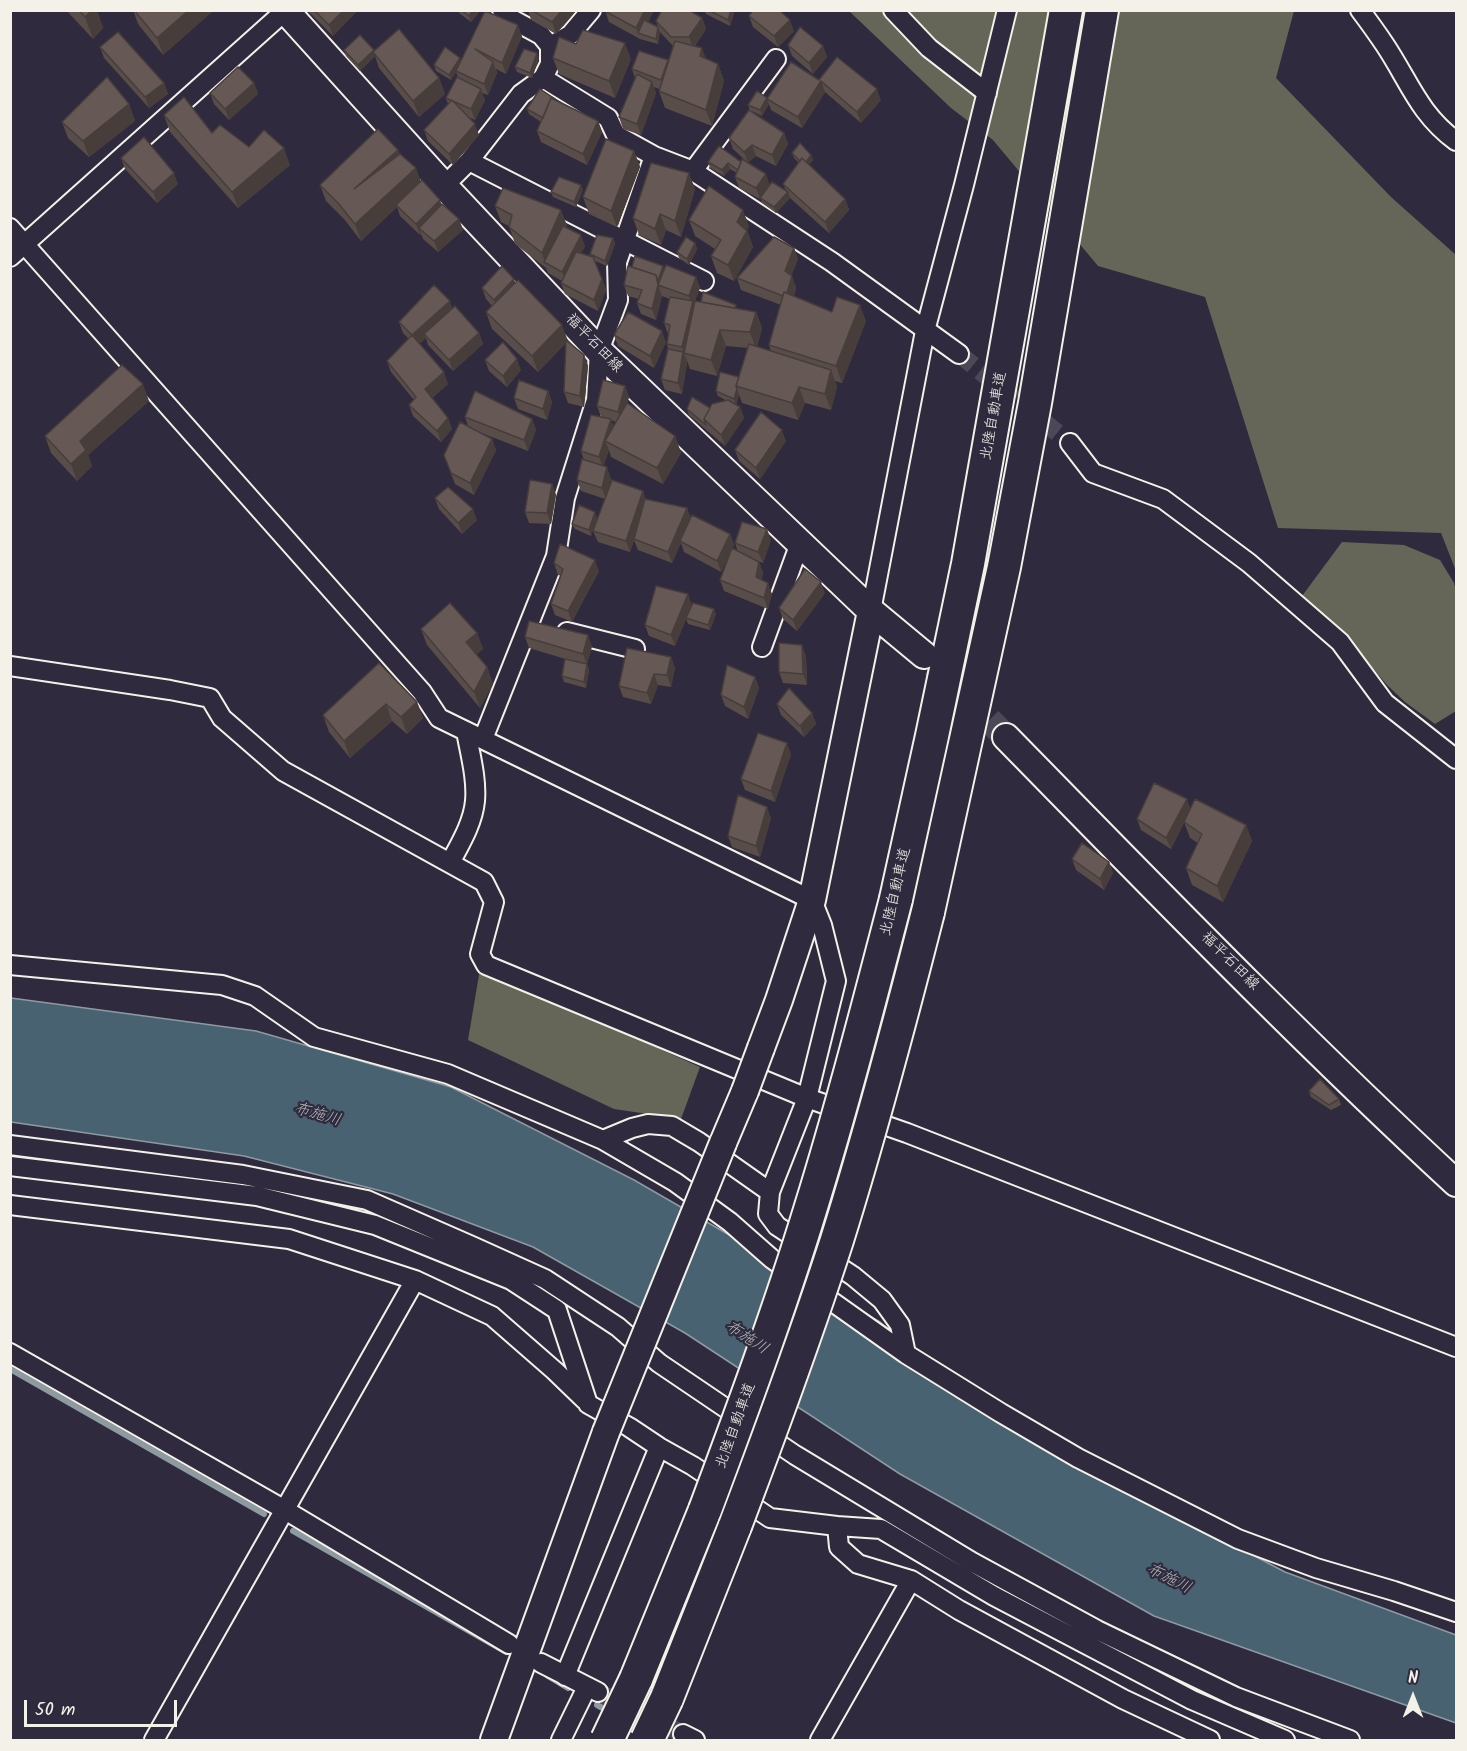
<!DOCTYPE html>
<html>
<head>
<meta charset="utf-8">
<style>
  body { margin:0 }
  #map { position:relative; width:1467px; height:1751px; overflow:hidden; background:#2f2a3d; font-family:Kalam,sans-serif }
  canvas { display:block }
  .frame { position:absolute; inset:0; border:12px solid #f4f1e8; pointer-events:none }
  .north { position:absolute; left:1383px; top:1667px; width:60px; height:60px; -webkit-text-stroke:4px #2f2a3d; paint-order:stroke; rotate:0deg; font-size:16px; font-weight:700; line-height:24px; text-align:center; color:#f4f1e8 }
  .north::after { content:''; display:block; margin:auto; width:21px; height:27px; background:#f4f1e8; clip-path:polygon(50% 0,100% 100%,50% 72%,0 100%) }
  .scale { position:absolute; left:24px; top:1700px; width:153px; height:27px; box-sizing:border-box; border:3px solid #f4f1e8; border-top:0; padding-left:8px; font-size:18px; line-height:21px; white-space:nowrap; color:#f4f1e8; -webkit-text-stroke:4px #2f2a3d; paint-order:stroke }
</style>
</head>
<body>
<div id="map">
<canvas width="1467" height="1751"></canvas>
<div class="frame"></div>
<div class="north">N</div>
<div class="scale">50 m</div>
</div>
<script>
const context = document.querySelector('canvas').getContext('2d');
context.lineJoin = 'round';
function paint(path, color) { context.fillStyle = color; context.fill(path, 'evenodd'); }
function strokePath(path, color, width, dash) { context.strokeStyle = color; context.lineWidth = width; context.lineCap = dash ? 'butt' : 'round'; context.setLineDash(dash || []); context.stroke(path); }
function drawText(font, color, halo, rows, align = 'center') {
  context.font = font + ' Kalam,"Klee One",sans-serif'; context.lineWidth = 4.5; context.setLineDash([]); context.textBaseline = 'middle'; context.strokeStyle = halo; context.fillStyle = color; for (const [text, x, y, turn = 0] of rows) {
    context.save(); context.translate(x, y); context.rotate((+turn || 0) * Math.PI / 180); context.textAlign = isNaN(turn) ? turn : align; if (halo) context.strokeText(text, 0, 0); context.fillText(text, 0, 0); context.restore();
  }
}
paint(new Path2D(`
  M849,11H1294L1276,78L1391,197L1456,255V571L1441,533L1278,528L1205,297L1098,266L993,140L951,108Z
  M1342,542L1404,545L1440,560L1454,583L1456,591V711L1435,724L1405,702L1387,685L1342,632L1302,596Z
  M480,969L700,1067L681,1119L614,1109L468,1040Z`), '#656658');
const water = new Path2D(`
  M11,998L256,1031L451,1087L634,1180L880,1322L1012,1428L1285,1572L1456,1635V1723L1154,1616L900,1474L685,1333L533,1247L393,1194L244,1156L11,1122Z`);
paint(water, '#496271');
strokePath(water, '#8d9ba1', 1.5);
strokePath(new Path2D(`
  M10,1369L264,1514
  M293,1531L506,1652
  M548,1676L568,1688
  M597,1705L610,1712`), '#8d9ba1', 6);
strokePath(new Path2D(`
  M959,354L1070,443
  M598,1692L683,1734`), '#4d4857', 18, [18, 9]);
strokePath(new Path2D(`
  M934,665L1006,737`), '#4d4857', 26, [26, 13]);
const street = new Path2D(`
  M893,10L929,48L987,93
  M1360,10C1369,22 1377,33 1385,45C1409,81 1419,114 1456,141
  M550,46L570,35L591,10
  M543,78L608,118L616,135L654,156L693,171L832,262L959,354
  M469,161L704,281
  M693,171L776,59
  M444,186L469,161L521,94L543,78L550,64V46L541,35L506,16L502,10
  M10,228L422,692L439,718L812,900L822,925L836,981L807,1098L907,1133L1456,1347
  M10,257L285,11
  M1070,443L1093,473L1163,499L1249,563L1340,642L1385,703L1456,759
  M871,611L925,331L964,185L1007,10
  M567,632L635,649
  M762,647L800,543
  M10,666L170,690L210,698L222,718L283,771L484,882L494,902L480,954L486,965L807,1098L770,1192L699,1142L672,1126L648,1124L632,1128L603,1140L675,1182L730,1222L772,1259L906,1354L900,1325L882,1300L853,1276L777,1226L768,1214L770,1192
  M483,739L556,556L565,498L596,400L599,351L618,300L617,262L654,156
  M450,863C460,844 473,823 475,801C477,778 470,754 466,731
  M10,965L222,985L255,996L314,1037L448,1074L603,1140
  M10,1145L243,1175L367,1200L472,1246L545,1279L618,1327L659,1363L795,1455L972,1562L1097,1630L1236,1697L1350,1740
  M10,1166L257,1196L375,1225L511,1280L557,1310L588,1404L629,1427L659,1447L693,1466L770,1518L837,1526L839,1547L858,1564L911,1580L959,1610L1123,1699L1210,1740
  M10,1205L289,1239L415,1280L492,1316L555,1371L585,1400
  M10,1353L285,1510L509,1644
  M906,1354L1001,1413L1078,1458L1238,1539L1316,1568L1394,1591L1456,1612
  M837,1526L881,1529L994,1596L1192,1700L1285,1740
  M541,1663L598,1692
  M565,1676L659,1447
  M683,1734L695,1740
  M154,1740L415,1280
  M561,1740L587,1687
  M820,1740L911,1580`);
const secondary = new Path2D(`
  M285,10L444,186L599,351L871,611L924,655
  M1006,737C1154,888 1301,1040 1456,1183
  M761,1048L779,1000L812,900L871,611
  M723,1143L745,1091
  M494,1740L606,1432`);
const highway = new Path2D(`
  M896,899L932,736L968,564L1066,10
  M928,912L1004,567L1035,403L1102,10
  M636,1679L705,1510
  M667,1698L735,1526`);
strokePath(street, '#f4f1e8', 22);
strokePath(secondary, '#f4f1e8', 30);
strokePath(highway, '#f4f1e8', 36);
strokePath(street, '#2f2a3d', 18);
strokePath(secondary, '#2f2a3d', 26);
strokePath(highway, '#2f2a3d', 32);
const secondaryBridge = new Path2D(`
  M745,1091L761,1048
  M606,1432L723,1143`);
const highwayBridge = new Path2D(`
  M705,1510C742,1411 779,1311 810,1210C842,1107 869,1003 896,899
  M735,1526C771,1431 806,1336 837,1240C871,1131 900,1022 928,912
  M607,1740L636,1679
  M647,1740L667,1698`);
strokePath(secondaryBridge, '#f4f1e8', 30, []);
strokePath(highwayBridge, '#f4f1e8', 36, []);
strokePath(secondaryBridge, '#2f2a3d', 26);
strokePath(highwayBridge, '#2f2a3d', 32);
paint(new Path2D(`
  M66,10H97L103,28L93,39Z
  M133,10H214L163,55L138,24Z
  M307,10H358L333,36Z
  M458,10H479L480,11L471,22L459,13Z
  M528,10H574L575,12L556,34L531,20Z
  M605,10H654L648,22L658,27L656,21L702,18L706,29L695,46L706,59L718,64L724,81L712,126L665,108L659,91V89L654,87L656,93L641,135L623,129L619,117L635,78L632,69L668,60V62L673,46L660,32L658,44L640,39L609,22Z
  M704,10H735L730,26L706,14Z
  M485,11L522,36L506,74L496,69L497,73L488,95L482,93L485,100L475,120L468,117L479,135L453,165L428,141L424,130L448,104L446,98L458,77L456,72L451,80L436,71L434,65L461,61Z
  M749,16L794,31L778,47L753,27Z
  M576,44L631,59L615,98L559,74L553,58Z
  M788,45L823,46L827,57L813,74L792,56Z
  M100,47L164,83L168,94L149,108L104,58Z
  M344,50L374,51L439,78L445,94L419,117L379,68L375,56L360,71L346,56Z
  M539,58L532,78L517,72L515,67Z
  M819,80L881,100L861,123L825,92L802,128L771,110L769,104L762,116L750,110L748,105L767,99Z
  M254,83L258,94L229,120L214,104L210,93Z
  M555,100L598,121L602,132L587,165L541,142L537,131L541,122L529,114L527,109Z
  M129,104L135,121L89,157L68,138L62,122Z
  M164,115L249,147L290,165L238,208L170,132Z
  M784,133L788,144L776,166L756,156L748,162L770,185L786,191L783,184L799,163L794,158L792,153L811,155L813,160L809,165L845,199L849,210L829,233L790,198L776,213L762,203L761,199H760L739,188L735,177L737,173L730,169L724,176L710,168L708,162H747L733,149L729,138Z
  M398,150L400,154L421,182L440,200L441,205L459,219L463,230L438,252L423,239L421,234L420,235L400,216L397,207L361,241L344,219L326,201L320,185Z
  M634,151L640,167L617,227L589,214L583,197Z
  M121,158L178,184L157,203L125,169Z
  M695,189L681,237L666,230L661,245L639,235L633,218Z
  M583,190L576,207L553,197L551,192Z
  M495,206L561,210L567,226L566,228L585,246L581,253L591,256L590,254L613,238L615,244L607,266L595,261L606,290L598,311L565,294L561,283L562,281L548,273L546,268L515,244L509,226L501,222Z
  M689,220L749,226L747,230L753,247L734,281L717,273L711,256L715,249L695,236Z
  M695,243L697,249L689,265L679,258L677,252Z
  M794,248L798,259L791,276L796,287L794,296L832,312L866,321L842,383L835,381L837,387L831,410L805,403L798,420L742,403L739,395L736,405L740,407L744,418L725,446L689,415L687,409L710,408L727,401L718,396L716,391L739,377L748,348L726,346L717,376L690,369L686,358L687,363L682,394L665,390L661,379L668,349L667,344L668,334L664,323L670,299L662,296L656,320L641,314L637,303L639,299L628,296L624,285L632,267L664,270L696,277L700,288L695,301L756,312L762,328L757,347L771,351L769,345L781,305L741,290L737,278Z
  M515,283L568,341L584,355L588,366L584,407L568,403L564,392L566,343L538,372L492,329L486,312L492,306L486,299L482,288Z
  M452,308L479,333L483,344L453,371L428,345L426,338L419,344L448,384L432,398L448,418L452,429L441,442L413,416L409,405L414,400L391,372L387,361L409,339L403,333L399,322Z
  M614,335L666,342L654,368L618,346Z
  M485,360L521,370L507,387L489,371Z
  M625,386L629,397L627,403L675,436L681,453L663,484L611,457L609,450L603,466L611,479L608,491L687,508L691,519L730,534L734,545L732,549L738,552L735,543L771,540L763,563L753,559L759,562L763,573L761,580L772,594L768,609L724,591L720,580L729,555L721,572L684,552L681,543L672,563L638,550L634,540L630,552L598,542L593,531L605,499L581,491L577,480L584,460L581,451L601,417L597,406ZM611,420L616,422L613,427Z
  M548,391L552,402L547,420L518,409L514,398Z
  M149,401L88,455L92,466L77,481L51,453L45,436Z
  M465,417L532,419L536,430L528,451L479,432L492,439L496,450L474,495L455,484L444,455L468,426Z
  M786,441L760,479L739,461L735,450Z
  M552,484L556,495L551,524L529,523L525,512Z
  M435,498L477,520L462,534L439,509Z
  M597,518L591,536L575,529L572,524Z
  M554,563L599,571L572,622L555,615L551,604L561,576L558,575Z
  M825,593L797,631L783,619L779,608Z
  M692,605L688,613L716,614L710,630L688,624L686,619L675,646L649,636L645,625Z
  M421,629L477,633L483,649L476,655L487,667L493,684L480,708L427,645Z
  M525,637L592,646L587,664L589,670L586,688L564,682L562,676L572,661L529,648Z
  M806,656L807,685L783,683L779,672Z
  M671,657L675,668L671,687L658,685L651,704L623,697L619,686Z
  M379,663L417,702L423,718L407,734L392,721L350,758L329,732L323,715Z
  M755,677L759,688L748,719L725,706L721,695Z
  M777,704L812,713L816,724L804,737L781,715Z
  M791,754L775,802L745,790L741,779Z
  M1190,809L1246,825L1252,841L1223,902L1192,885L1186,868L1198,843L1190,838L1184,822L1171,849L1141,830L1137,819Z
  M771,818L760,857L732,847L728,836Z
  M1072,859L1109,862L1113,873L1104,890L1076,870Z
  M1309,1091L1339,1099L1341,1105L1331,1110L1311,1097Z`), '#584d49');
paint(new Path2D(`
  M90,10H97L103,28L93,39L85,17Z
  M189,10H214L163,55L157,38Z
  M344,10H358L333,36L329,25Z
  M473,10L480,11L471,22L469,16Z
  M562,10H574L575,12L556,34L552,22Z
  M645,10H654L642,35L638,33L636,28Z
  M731,10H735L730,26L728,20Z
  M702,18L706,29L693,48L689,37Z
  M790,20L794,31L778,47L774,36Z
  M518,25L522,36L506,74L502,63Z
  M658,27L660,32L658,44L656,39Z
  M625,43L631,59L615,98L609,81Z
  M823,46L827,57L813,74L809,63Z
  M702,48L708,64L700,56Z
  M374,50L375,56L360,71L358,65Z
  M537,53L539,58L532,78L530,73Z
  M460,58L462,63L451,80L449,75Z
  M493,62L497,73L488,95L484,84Z
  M718,64L724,81L712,126L706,110Z
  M439,78L445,94L419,117L413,101Z
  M821,81L825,92L802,128L798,117Z
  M652,82L656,93L641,135L637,124Z
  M164,83L168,94L149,108L145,97Z
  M254,83L258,94L229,120L225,109Z
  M481,89L485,100L475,120L471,109Z
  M877,89L881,100L861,123L857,112Z
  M767,98L769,104L762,116L760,110Z
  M129,104L135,121L89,157L83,141Z
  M598,121L602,132L587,165L583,154Z
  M475,124L479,135L453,165L449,154Z
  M784,133L788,144L776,166L772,155Z
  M752,145L756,156L748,163L744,152Z
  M284,148L290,165L238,208L232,192Z
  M398,150L404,166L354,189Z
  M634,151L640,167L617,227L611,211Z
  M811,155L813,160L806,169L804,164Z
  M728,163L730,169L724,176L722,170Z
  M416,168L422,184L396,205L397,207L361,241L355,224Z
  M174,173L178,184L157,203L153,192Z
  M689,173L695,189L681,237L675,221Z
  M766,174L770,185L760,199L756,188Z
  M581,185L583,190L576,207L574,202Z
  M788,192L790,198L776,213L774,207Z
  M845,199L849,210L829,233L825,222Z
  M440,200L444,211L419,228L421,234L420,235L416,224Z
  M561,210L567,226L550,265L545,263L542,253Z
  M743,210L749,226L743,239L737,222Z
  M660,214L666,230L661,245L655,229Z
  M459,219L463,230L438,252L434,241Z
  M747,231L753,247L734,281L728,265Z
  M581,235L585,246L566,283L562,272Z
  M613,238L615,244L607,266L605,261Z
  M695,243L697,249L689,265L687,259Z
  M794,248L798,259L789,282L785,271Z
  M663,266L665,272L660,286L658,285L656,275Z
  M792,276L796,287L790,309L786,298Z
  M696,277L700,288L694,303L684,353L687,363L682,394L678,383L683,352L682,347L692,305L689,296Z
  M514,279L518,290L498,311L494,300Z
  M602,279L606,290L598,311L594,300Z
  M658,285L662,296L656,320L652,309Z
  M450,301L454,312L424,334L426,338L416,346L412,335Z
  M860,305L866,321L842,383L836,366Z
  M756,312L762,328L756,349L750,332Z
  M562,325L568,341L538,372L532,356Z
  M720,330L726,346L717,376L711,360Z
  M662,331L666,342L654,368L650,356Z
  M479,333L483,344L453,371L449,360Z
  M584,355L588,366L584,407L580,396Z
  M517,359L521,370L507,387L503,376Z
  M831,370L837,387L831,410L825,394Z
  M444,372L448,384L429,400L425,389Z
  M143,384L149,401L88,455L92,466L77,481L71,464L80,441Z
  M625,386L629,397L622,423L618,412Z
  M799,387L805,403L798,420L792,403Z
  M737,389L739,395L736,405L734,399Z
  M548,391L552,402L547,420L543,409Z
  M740,407L744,418L725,446L721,435Z
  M448,418L452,429L441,442L437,431Z
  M532,419L536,430L528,451L524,440Z
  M611,419L615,430L605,441L609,450L603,468L599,457Z
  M782,430L786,441L760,479L756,468Z
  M675,436L681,453L663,484L657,468Z
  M492,439L496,450L474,495L470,483Z
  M607,467L611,479L606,499L602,488Z
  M552,484L556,495L551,524L547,513Z
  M643,491L647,502L630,552L626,541Z
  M687,508L691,519L680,541L681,543L672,563L668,552Z
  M473,509L477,520L462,534L458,523Z
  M595,512L597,518L591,536L589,530Z
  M767,529L771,540L763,563L758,552Z
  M730,534L734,545L721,572L717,561Z
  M595,560L599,571L572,622L568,611Z
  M759,562L763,573L760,588L756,577Z
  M821,582L825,593L797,631L793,620Z
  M768,583L772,594L768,609L764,598Z
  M688,594L692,605L675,646L671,635Z
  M714,609L716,614L710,630L708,625Z
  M477,633L483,649L472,658L466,642Z
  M588,635L592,646L587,664L589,670L586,688L584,682L587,665L583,654Z
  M802,645L806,656L807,685L803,674Z
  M671,657L675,668L671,687L667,675Z
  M487,667L493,684L480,708L474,692Z
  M654,674L658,685L651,704L647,693Z
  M755,677L759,688L748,719L744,707Z
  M417,702L423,718L407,734L401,717Z
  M386,704L392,721L350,758L344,741Z
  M812,713L816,724L804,737L800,726Z
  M787,743L791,754L775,802L771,791Z
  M1187,799L1191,810L1171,849L1166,838Z
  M767,807L771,818L760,857L756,846Z
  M1246,825L1252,841L1223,902L1217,886Z
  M1109,862L1113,873L1104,890L1100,879Z`), '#473e3c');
const building = new Path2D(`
  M79,10H92L85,17Z
  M134,10H189L157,38Z
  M314,10H344L329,25Z
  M461,10H473L469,16Z
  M531,10H562L552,22Z
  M605,10H645L636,28L605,11Z
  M662,10H689L702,18L689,37H671L656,21Z
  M708,10H731L728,20Z
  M753,10H779L790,20L774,36L749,16Z
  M485,11L518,25L502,63L475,49L493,62L484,84L456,71Z
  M644,20L658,27L656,39L638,33Z
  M800,27L823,46L809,63L788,45Z
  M399,29L439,78L413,101L373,52Z
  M583,30L625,43L609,81L553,58L559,37L576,44Z
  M118,32L164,83L145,97L100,47Z
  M360,35L374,50L358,65L344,50Z
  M675,41L702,48L700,56L718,64L706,110L659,91Z
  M445,47L460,58L449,75L434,65Z
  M524,49L537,53L530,73L515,67Z
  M639,51L668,60L661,80L632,69Z
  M837,57L877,89L857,112L821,81L798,117L767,99L791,62L819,80Z
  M238,67L254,83L225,109L210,93Z
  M637,74L652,82L637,124L619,117Z
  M107,77L129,104L83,141L62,122Z
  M457,77L481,89L471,109L446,98Z
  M540,89L555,99L551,98L543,118L527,109Z
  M757,91L767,98L760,110L748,105Z
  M184,97L212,133L220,125L249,147L264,130L284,148L232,192L164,115Z
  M551,98L598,121L583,154L537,131Z
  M452,100L475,124L449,154L424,130Z
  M749,110L784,133L772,155L752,145L744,152L729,138Z
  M378,129L398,150L354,189L400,154L416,168L355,224L338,203L320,185Z
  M144,137L174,173L153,192L121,158Z
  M606,139L634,151L611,211L583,197Z
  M800,143L811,155L806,162L802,158L800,161L792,153Z
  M719,146L741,162L738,170L728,163L722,170L708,162Z
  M802,158L845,199L825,222L783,184Z
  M742,159L766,174L756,188L735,177Z
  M651,163L689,173L675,221L660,214L655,229L633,218Z
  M559,177L581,185L574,202L551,192Z
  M422,180L440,200L416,224L396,205Z
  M772,182L788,192L774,207L760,198Z
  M709,186L743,210L737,222L747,231L728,265L711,256L721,240L689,220Z
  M503,188L561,210L542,253L509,227L512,215L495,206Z
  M442,204L459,219L434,241L419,228Z
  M563,226L581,235L562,272L544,262Z
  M597,235L613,238L605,261L590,254Z
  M686,237L695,243L687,259L677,252Z
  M774,237L794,248L785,271L792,276L787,293L784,292L783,296L737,278Z
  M576,252L593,257L602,279L594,300L561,283Z
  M635,256L663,266L658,281L656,275L632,267Z
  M666,265L696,277L689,296L658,285L652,309L637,303L642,290L624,285L628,266L656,275L658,285Z
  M502,266L514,279L494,300L482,288Z
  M518,280L562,325L532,356L486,312Z
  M434,285L450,301L412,335L444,372L425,389L448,418L437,431L409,405L416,397L387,361L412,335L399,322Z
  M703,292L736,305L735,308L701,302Z
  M784,292L832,312L837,297L860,305L836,366L769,345Z
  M670,297L693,301L682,347L667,344L670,325L664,323Z
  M695,301L756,312L750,332L720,330L711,360L684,353Z
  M455,306L479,333L449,360L424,334Z
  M628,312L662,331L650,356L614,335Z
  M566,340L584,355L580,396L564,392Z
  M503,342L517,359L503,376L485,360Z
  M749,344L831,370L825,394L799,387L792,403L736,386Z
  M668,349L683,352L678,383L661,379Z
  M122,365L143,384L80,441L86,450L71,464L45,436Z
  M720,372L739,377L736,386L737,389L734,399L716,391Z
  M519,380L548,391L543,409L514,398Z
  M603,380L625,386L618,412L597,406Z
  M475,391L532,419L524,440L465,417Z
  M692,397L710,408L704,419L706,425L687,409Z
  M728,400L740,407L721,435L704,419L712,404Z
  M627,403L675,436L657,468L605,441Z
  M761,412L782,430L756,468L735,450Z
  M591,415L611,419L599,457L581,451Z
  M460,422L492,439L470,483L451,473L444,455Z
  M582,459L607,467L602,488L577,480Z
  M530,480L552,484L547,513L525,512Z
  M612,480L643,491L626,541L593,531Z
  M448,487L473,509L458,523L435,498Z
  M645,499L687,508L668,552L634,539Z
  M579,505L595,512L589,530L572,524Z
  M692,515L730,534L717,561L680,541Z
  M742,522L767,529L758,552L735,543Z
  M560,544L595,560L568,611L551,604L563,569L554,563Z
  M732,548L759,562L756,577L768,583L764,598L720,580Z
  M805,569L821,582L793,620L779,608Z
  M656,586L688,594L671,635L645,625Z
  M450,603L477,633L466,642L487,667L474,692L421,629Z
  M693,603L714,609L708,625L686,618Z
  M529,621L588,635L583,654L525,637Z
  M779,643L802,645L803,674L779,672Z
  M627,648L671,657L667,675L654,674L647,693L619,686Z
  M565,659L587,664L584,682L562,676Z
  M379,663L417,702L401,717L386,704L344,741L323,715Z
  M727,665L755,677L744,707L721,695Z
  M789,688L812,713L800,726L777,704Z
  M758,733L787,743L771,791L741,779Z
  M1154,783L1187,799L1166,838L1137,819Z
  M738,795L767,807L756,846L728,836Z
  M1195,799L1246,825L1217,886L1186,868L1202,834L1184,822Z
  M1082,843L1109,862L1100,879L1072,859Z
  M1320,1079L1339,1099L1329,1105L1309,1091Z`);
paint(building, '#665955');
strokePath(building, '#473e3c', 1.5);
drawText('15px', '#f4f1e8', '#2f2a3d', [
  ["福平石田線",593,344,46],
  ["北陸自動車道",995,416,-80],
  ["北陸自動車道",897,892,-77],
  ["福平石田線",1229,962,45],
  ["北陸自動車道",737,1426,-70]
]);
drawText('italic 16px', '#b0b8b8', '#2f2a3d', [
  ["布施川",317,1116,16],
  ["布施川",746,1339,33],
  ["布施川",1168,1580,27]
]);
</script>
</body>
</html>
